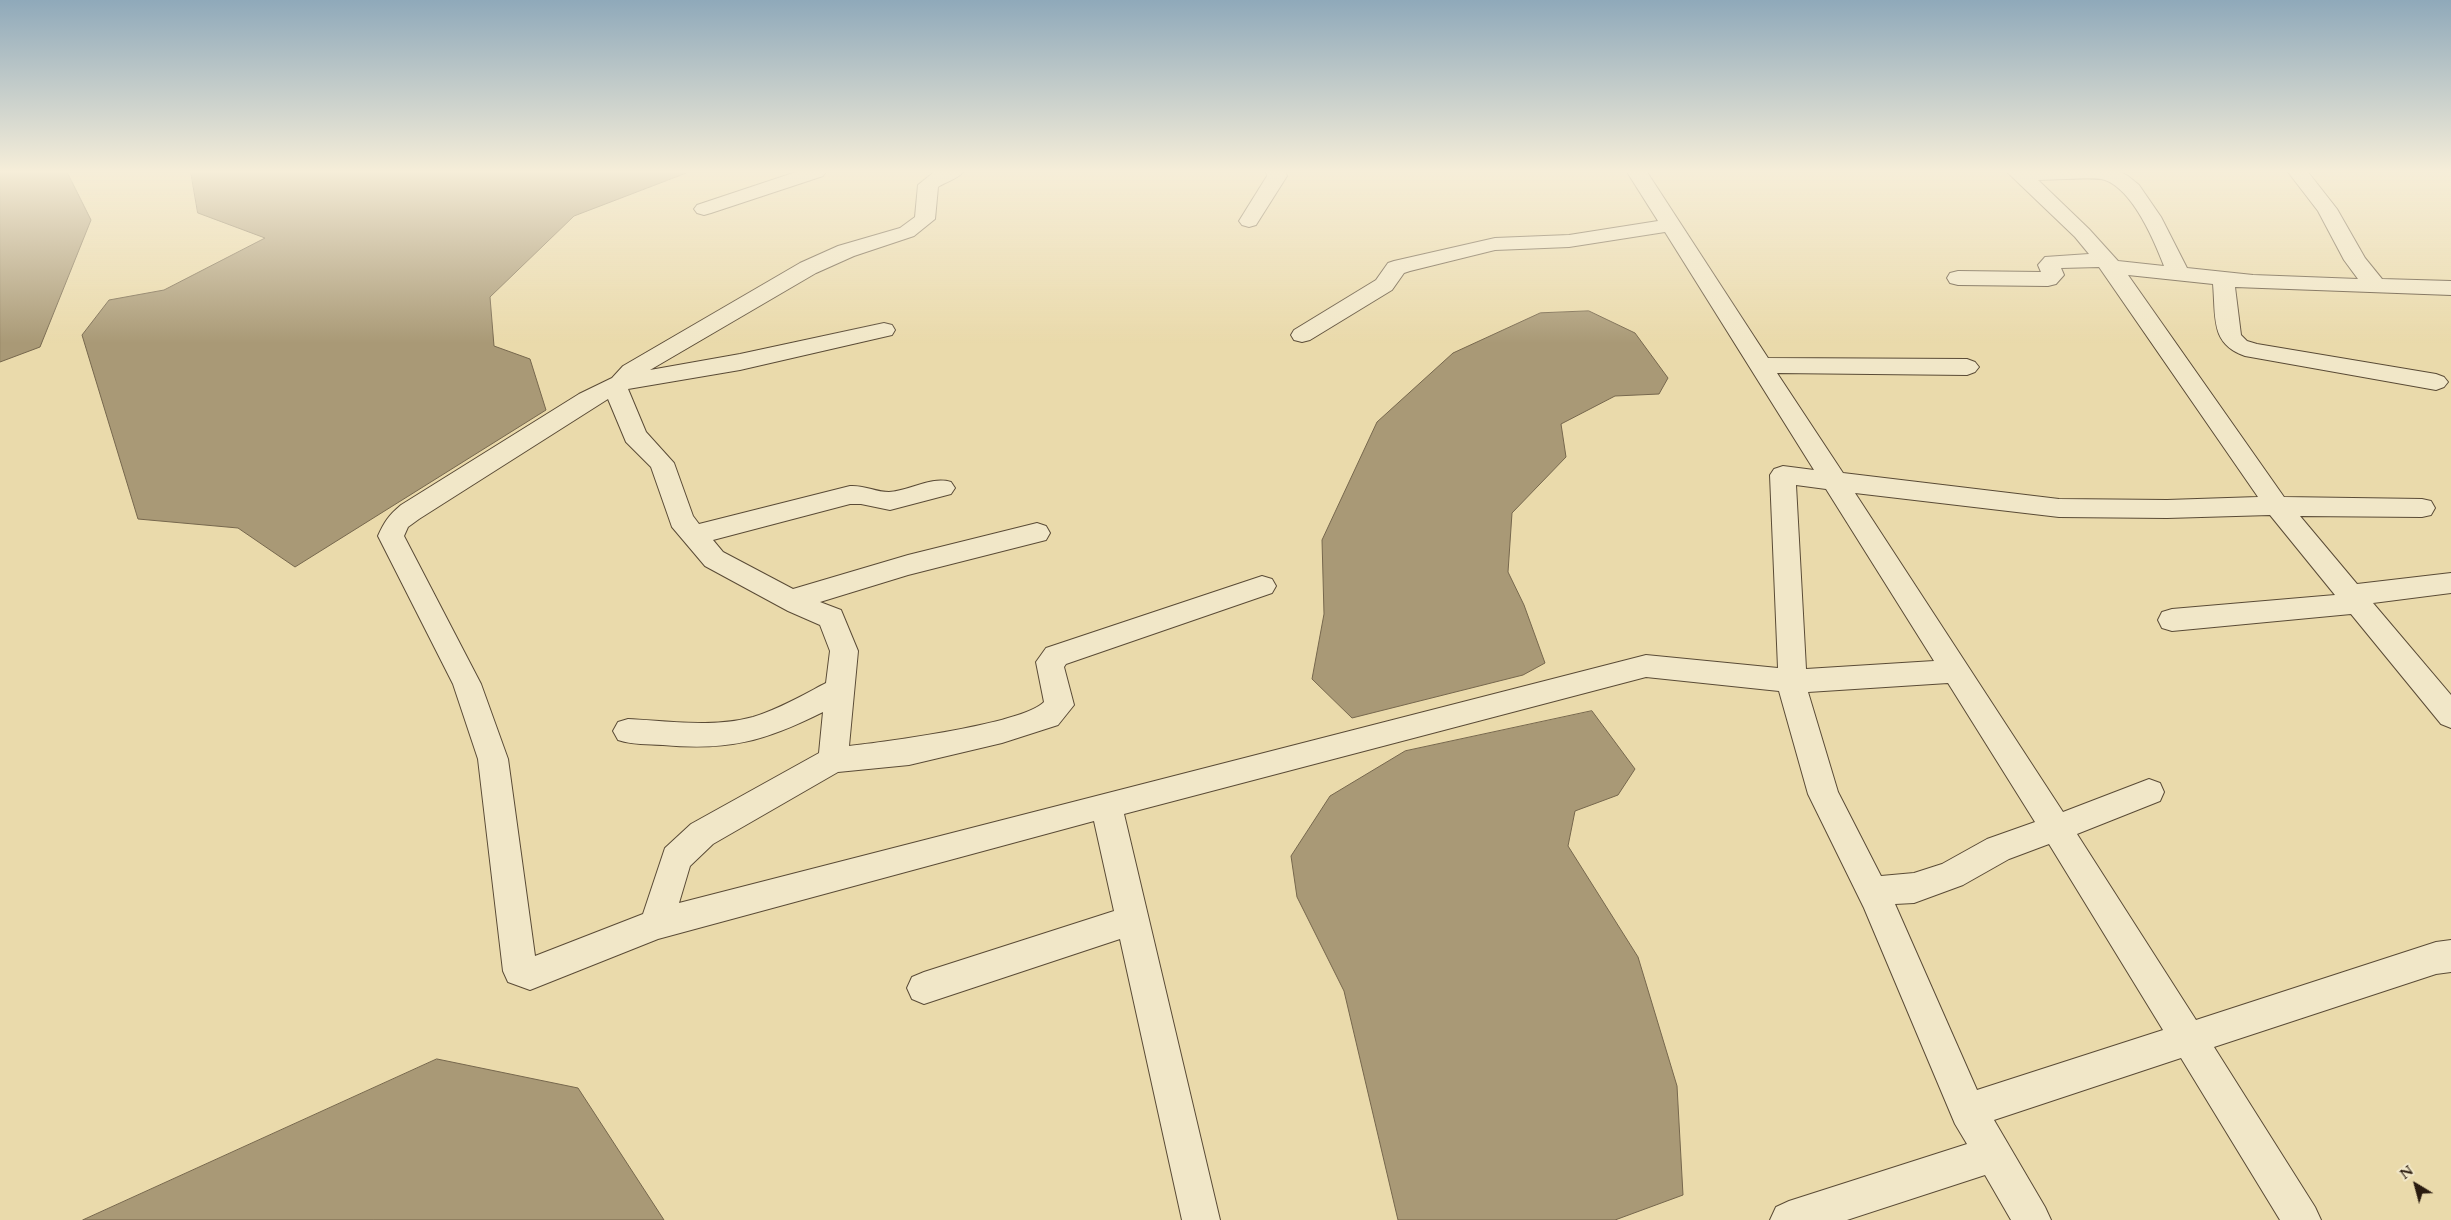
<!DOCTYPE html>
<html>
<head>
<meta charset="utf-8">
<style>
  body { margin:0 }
  #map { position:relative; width:2451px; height:1220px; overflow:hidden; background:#eadaab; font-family:Cardo,serif }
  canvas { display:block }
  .north { position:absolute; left:2391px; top:1160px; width:50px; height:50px; -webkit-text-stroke:4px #f1e7c8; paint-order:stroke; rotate:323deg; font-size:14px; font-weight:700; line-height:20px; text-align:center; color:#2a1b0f }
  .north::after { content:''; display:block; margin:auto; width:18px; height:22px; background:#2a1b0f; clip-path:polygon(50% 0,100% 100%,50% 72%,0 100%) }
</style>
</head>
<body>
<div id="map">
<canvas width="2451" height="1220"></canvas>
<div class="north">N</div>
</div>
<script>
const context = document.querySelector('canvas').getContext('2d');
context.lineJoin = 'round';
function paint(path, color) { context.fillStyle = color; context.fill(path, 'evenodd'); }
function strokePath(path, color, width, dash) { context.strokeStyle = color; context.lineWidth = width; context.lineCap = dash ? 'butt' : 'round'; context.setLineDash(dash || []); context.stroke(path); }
const water = new Path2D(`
  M0,172H67L91,220L40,347L0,362Z
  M191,172H689L574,216L490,297L494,346L530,359L546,410L295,567L238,528L138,519L82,335L109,300L164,290L265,238L198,213Z
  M1589,311L1635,333L1668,378L1659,394L1615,396L1561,424L1566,457L1512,513L1508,572L1524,605L1545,663L1523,675L1352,718L1312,679L1324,614L1322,540L1377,422L1453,353L1540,313Z
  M1592,711L1635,769L1618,795L1575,811L1568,846L1638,957L1677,1086L1683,1195L1615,1220H1398L1344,991L1297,897L1291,856L1330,796L1405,751Z
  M437,1059L578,1088L664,1220H83Z`);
paint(water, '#a99976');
strokePath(water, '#76674d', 1);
const minor = new Path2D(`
  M796,172H826L823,176L711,213L704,215L697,213L694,209L697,205Z
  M934,172H963C958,179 945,182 938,187L935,219L914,236L854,256L816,273L650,370L740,354L884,323L892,325L895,330L892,335L740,370L628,389L646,432L674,463L693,516L699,524L850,486C864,485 876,492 889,492C910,491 930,476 951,482L955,488L951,494L890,510L861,504H850L713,540L723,552L793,589L908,555L1037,523L1046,526L1050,533L1046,540L908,575L820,602L841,610L858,651L849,746C884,742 1023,724 1044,702L1036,662L1046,648L1262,576L1272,579L1276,586L1272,593L1066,664L1064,667L1074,705L1058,725L1002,743L909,765L838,772L713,844L690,866L679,903L1646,655L1778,668L1770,475L1774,469L1783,466L1814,470L1665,232L1569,247L1495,250L1410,271L1404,273L1392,290L1310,340L1302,342L1294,340L1291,335L1294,330L1376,280L1388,263L1394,261L1495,238L1569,235L1658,221L1627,172H1647L1768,358L1967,359L1975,362L1979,367L1975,372L1967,375L1777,373L1843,473L2059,499L2167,500L2258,497L2099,267L2061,268L2064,275L2056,284L2048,286L1958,285L1950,283L1947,278L1950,273L1958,271L2041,272L2038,265L2045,257L2089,254L2075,237L2007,172H2120L2128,176L2139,185L2161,217L2187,268L2253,275L2358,279L2344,260L2318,211L2288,172H2308L2337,209L2365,258L2382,279L2451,281V295L2235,287L2241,335L2247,341L2257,344L2436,374L2444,377L2448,382L2444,387L2436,390L2245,356C2210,344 2216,317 2213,284L2128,275L2284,497L2422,499L2431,501L2435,508L2431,515L2422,517L2300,516L2357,584L2451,573V593L2373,603L2451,695V728L2441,724L2351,614L2172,631L2162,628L2158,620L2162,612L2172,609L2335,595L2270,515L2167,518L2059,517L1855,493L2063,812L2149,779L2160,783L2164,792L2160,801L2077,834L2196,1020L2436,942L2451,940V972L2436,974L2214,1047L2315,1207L2321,1220H2280L2181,1058L1994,1120L2045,1207L2051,1220H2011L1985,1175L1847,1220H1770L1776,1207L1789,1201L1967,1144L1955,1124L1864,908L1808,794L1779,691L1646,677L1124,814L1220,1220H1182L1120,939L924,1004L912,999L907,988L912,977L924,972L1114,911L1094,821L658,939L530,990L508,982L503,971L478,759L453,684L378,536C384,522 389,515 401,505L579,394L612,378L623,366L800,263L838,246L900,228L915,217L918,185ZM2066,179C2078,179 2094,177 2105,180C2133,190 2154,240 2164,266L2118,261L2089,229L2038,180ZM608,399L626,442L651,467L672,527L705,566L788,611L820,625L830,651L826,683C803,695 779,709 753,717C713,728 670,721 628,719L618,722L613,731L618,740C632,745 648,744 663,745C729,751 765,741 823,712L819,753L691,824L665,848L643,914L535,956L508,759L481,684L404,536L408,527L419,519ZM1796,485L1826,489L1934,661L1806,669ZM1948,683L2035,822L1987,839L1942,864L1914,873L1881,876L1838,792L1808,692ZM2049,844L2163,1030L1977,1090L1895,904L1914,903L1963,885L2009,859Z
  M1266,172H1286L1287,176L1256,225L1249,227L1242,225L1239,221L1267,176Z`);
strokePath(minor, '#5a4b36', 2);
paint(minor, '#f1e7c8');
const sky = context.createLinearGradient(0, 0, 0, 343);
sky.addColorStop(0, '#8fa9ba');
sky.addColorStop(0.5, '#f6eed9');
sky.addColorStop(1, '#f6eed900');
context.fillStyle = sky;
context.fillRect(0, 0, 2451, 343);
</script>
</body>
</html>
